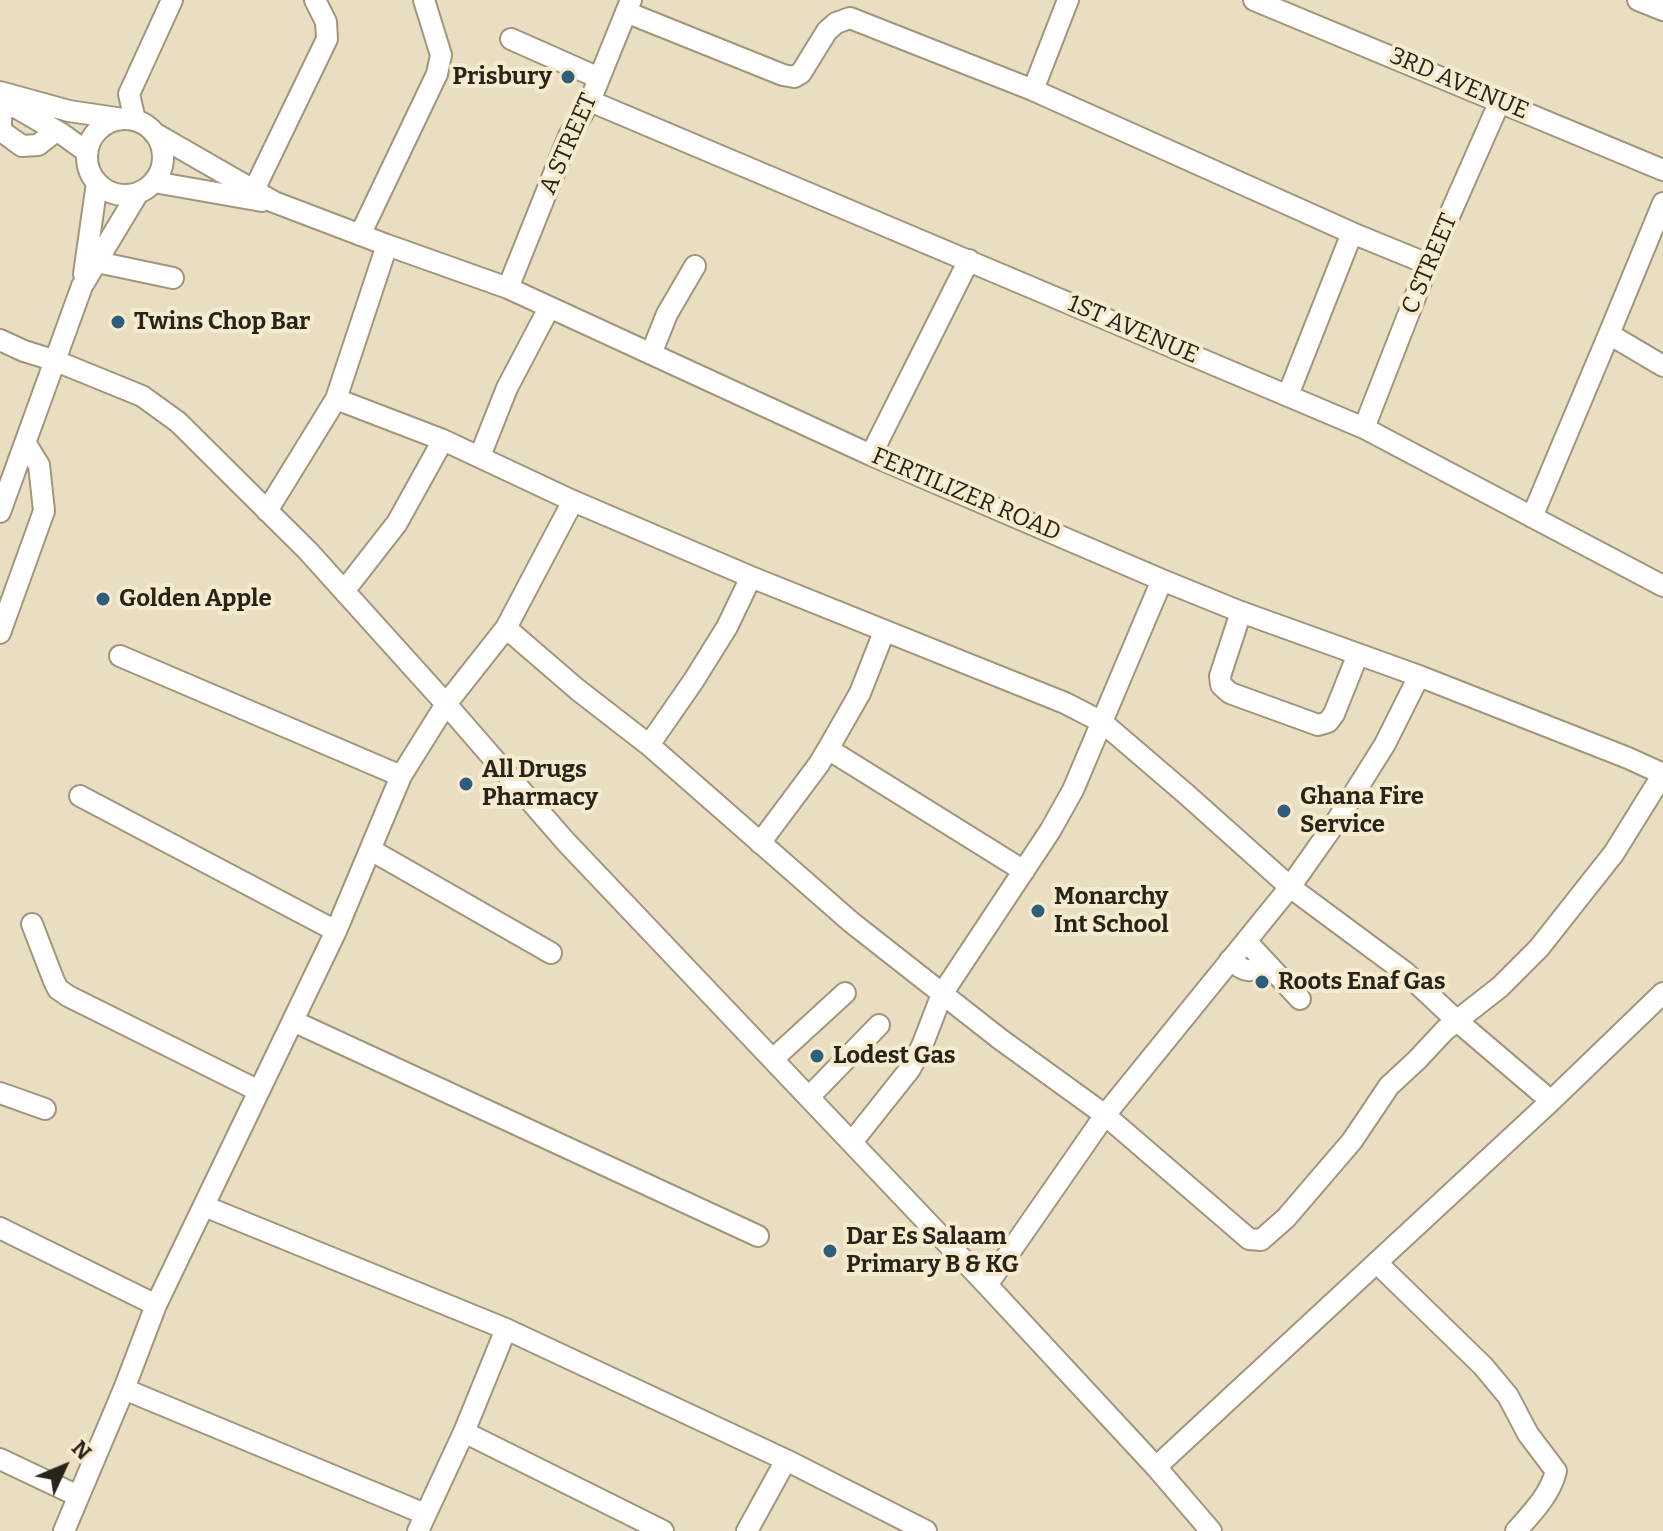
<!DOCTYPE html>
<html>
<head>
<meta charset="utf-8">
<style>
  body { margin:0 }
  #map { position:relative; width:1663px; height:1531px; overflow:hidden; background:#eadec2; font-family:Bitter,serif }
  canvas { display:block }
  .north { position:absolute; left:24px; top:1427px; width:80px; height:80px; -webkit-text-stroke:6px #f7ebcf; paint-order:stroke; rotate:46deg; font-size:22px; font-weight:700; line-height:32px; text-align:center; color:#282419 }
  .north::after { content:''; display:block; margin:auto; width:28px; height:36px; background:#282419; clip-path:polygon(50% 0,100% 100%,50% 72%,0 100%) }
</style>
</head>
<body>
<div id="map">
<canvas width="1663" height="1531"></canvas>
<div class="north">N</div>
</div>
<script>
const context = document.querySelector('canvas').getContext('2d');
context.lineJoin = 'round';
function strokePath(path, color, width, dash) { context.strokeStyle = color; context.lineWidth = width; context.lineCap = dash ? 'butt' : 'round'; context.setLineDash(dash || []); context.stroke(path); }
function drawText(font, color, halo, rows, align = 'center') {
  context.font = font + ' Bitter,serif'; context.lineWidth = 8; context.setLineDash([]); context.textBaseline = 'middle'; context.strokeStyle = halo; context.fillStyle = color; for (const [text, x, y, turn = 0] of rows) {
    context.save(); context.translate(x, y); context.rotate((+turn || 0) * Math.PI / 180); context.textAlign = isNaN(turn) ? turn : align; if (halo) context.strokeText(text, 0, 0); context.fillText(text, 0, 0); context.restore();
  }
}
const minor = new Path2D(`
  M1254,0L1663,170
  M1638,0L1663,10
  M626,12L783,75L794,77L801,73L827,31L836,23L850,18L1033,90L1352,233L1428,264
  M511,39L599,78
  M1033,90L1068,0
  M0,92L69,111L123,119
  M3,100L62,134L87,152
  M590,101L1364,428L1663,586
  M10,104L1,114V131L22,146L38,145L56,131
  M87 157a38 38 0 1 1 76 0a38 38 0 1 1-76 0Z
  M135,120L129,94L172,0
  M154,133L274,202L387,245L508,288L871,455L1162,580L1241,612L1419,676L1628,758L1663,774
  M154,182L262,201
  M254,190L327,39L326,22L315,0
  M360,235L437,74L441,55L424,0
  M97,262L173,278
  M84,274L97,183
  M508,288L569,136L590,101L631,0
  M1609,334L1663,203
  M0,340L24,351L56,361L142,396L178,422L308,551L446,704L566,842L987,1285L1156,1467L1211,1531
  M651,354L667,314L695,266
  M1288,395L1352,233
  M336,399L443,440L573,501L751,577L1065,703L1102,722L1186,794L1290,887L1406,973L1456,1020L1551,1101
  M1364,428L1428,264L1500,101
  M871,455L969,260
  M480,456L507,388L549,308
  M267,511L336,399L387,245
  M0,512L82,286L138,193
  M1532,517L1609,334L1663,366
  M344,591L397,523L443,440
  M1241,612L1220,676L1221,685L1230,693L1318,725L1328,722L1334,714L1358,654
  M506,628L573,501
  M0,633L44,511L39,465L26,444
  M120,656L401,776
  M649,745L694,680L727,627L751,577
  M828,749L860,693L884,632
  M80,796L336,931
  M760,843L819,764L828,749L1024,871
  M371,850L551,953
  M32,924L54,981L58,989L68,996L259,1091
  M1246,941L1300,999
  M1230,960C1247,972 1248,975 1264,961
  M293,1021L758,1236
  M773,1059L845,993
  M0,1093L45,1109
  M809,1097L879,1025
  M852,1142L910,1069L922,1046L942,994L1050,831L1073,790L1162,580
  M204,1206L506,1329L786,1460L926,1531
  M0,1228L156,1305
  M1377,1263L1483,1366L1508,1396L1528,1434L1556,1471C1550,1495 1532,1513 1516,1531
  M987,1285L1105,1115L1290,887L1338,819L1385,744L1419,676
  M124,1389L425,1514
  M464,1432L663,1531
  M0,1459L78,1496
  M1156,1467L1551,1101L1663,993
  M64,1531L124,1389L156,1305L336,931L401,776L446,704L506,628L578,690L649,745L851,922L1000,1039L1105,1115L1249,1239L1261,1240L1286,1218L1352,1141L1389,1086L1417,1060L1445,1030L1500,987L1539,948L1614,853L1663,774
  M418,1531L464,1432L506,1329
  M747,1531L786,1460`);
strokePath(minor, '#a1967b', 24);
strokePath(minor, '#fff', 20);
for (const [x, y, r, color] of [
  [568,77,8,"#2f5e7d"],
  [118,322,8,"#2f5e7d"],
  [103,599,8,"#2f5e7d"],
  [466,784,8,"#2f5e7d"],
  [1284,811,8,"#2f5e7d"],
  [1038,911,8,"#2f5e7d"],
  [1262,982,8,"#2f5e7d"],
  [817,1056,8,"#2f5e7d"],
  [830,1251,8,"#2f5e7d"]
]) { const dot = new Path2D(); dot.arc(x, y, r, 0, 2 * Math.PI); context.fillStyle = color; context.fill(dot); strokePath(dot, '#f7ebcf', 3); }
drawText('bold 24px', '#282419', '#f7ebcf', [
  ["Prisbury",552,77,"right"],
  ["Twins Chop Bar",134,322],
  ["Golden Apple",119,599],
  ["All Drugs",482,770],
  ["Pharmacy",482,798],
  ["Ghana Fire",1300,797],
  ["Service",1300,825],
  ["Monarchy",1054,897],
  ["Int School",1054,925],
  ["Roots Enaf Gas",1278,982],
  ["Lodest Gas",833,1056],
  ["Dar Es Salaam",846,1237],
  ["Primary B & KG",846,1265]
], 'left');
drawText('24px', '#282419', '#f7ebcf', [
  ["3RD AVENUE",1459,84,23],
  ["A STREET",569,144,-66],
  ["C STREET",1430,264,-67],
  ["1ST AVENUE",1133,330,23],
  ["FERTILIZER ROAD",966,495,23]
]);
</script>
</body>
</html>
